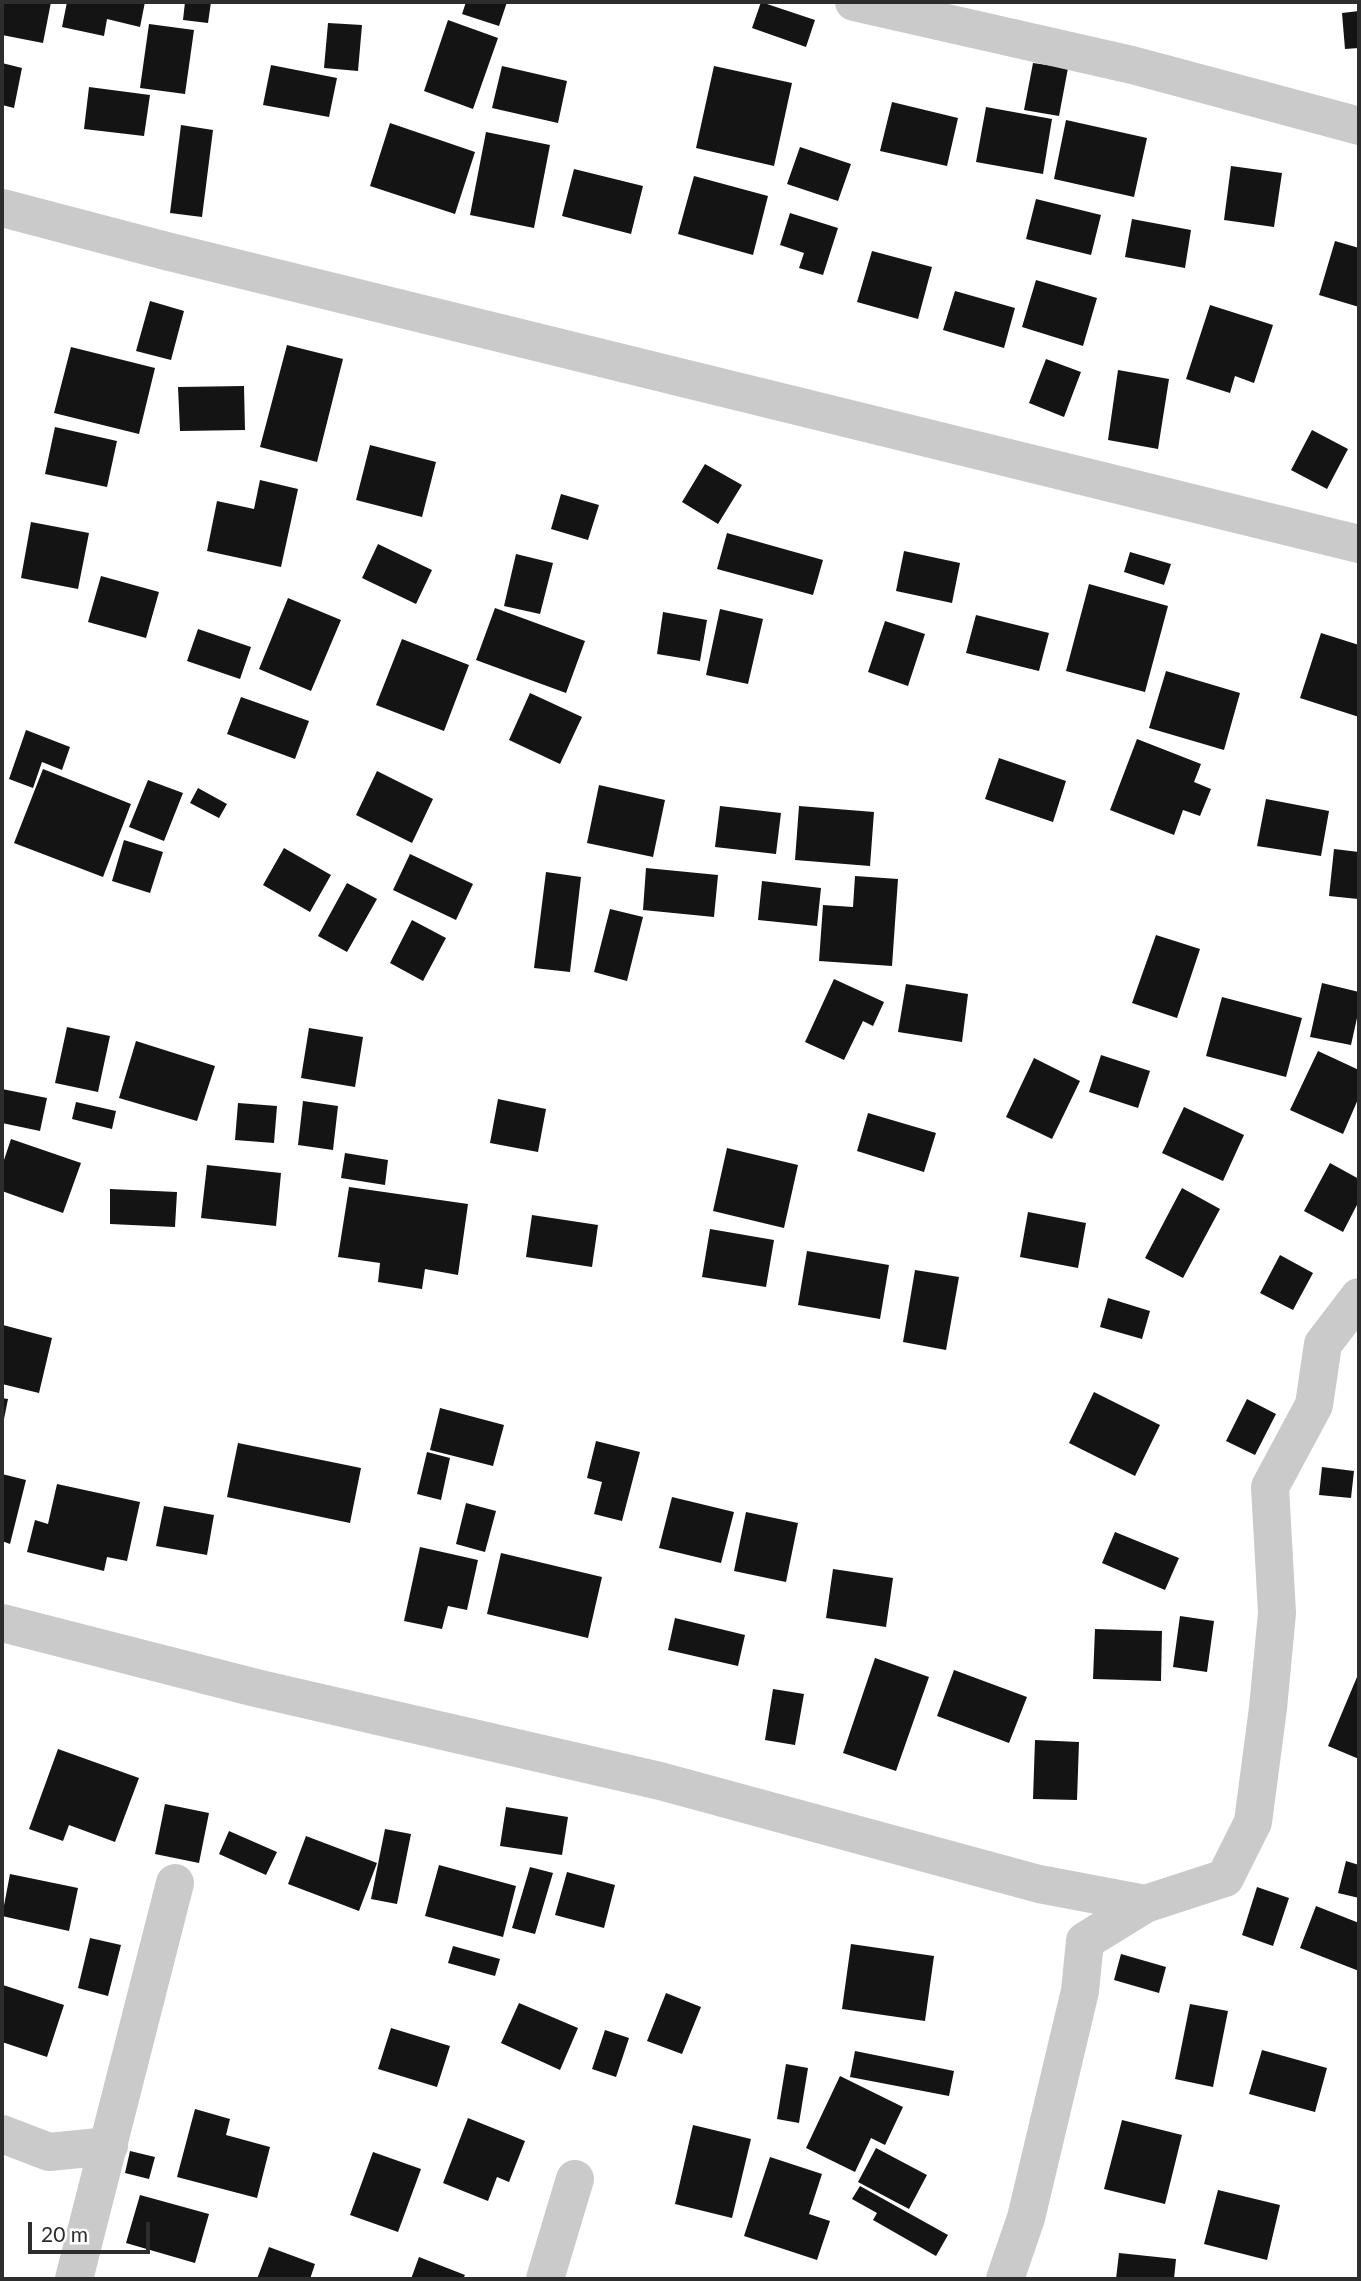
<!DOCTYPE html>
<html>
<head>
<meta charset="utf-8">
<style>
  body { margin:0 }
  #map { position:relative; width:1361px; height:2281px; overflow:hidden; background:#fff; font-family:Lato,sans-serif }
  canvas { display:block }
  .frame { position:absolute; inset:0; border:4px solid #2d2d2d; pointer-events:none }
  .scale { position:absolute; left:28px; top:2222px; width:122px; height:32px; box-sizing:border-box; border:4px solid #2d2d2d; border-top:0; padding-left:9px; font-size:21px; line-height:24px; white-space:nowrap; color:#2d2d2d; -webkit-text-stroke:5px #fff; paint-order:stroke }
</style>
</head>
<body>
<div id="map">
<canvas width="1361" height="2281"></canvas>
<div class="frame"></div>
<div class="scale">20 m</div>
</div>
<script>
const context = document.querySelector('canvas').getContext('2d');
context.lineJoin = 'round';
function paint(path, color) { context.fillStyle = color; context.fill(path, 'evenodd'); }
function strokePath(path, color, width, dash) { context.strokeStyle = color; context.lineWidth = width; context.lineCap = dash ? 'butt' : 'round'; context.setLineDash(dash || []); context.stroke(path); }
paint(new Path2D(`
  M2,2H51L43,43L2,35Z
  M67,2H145L140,27L107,19L104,36L62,27Z
  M185,2H211L208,23L183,20Z
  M466,2H507L499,26L462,14Z
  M761,2L815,20L806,47L752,28Z
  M1359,11V48L1345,49L1342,13Z
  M448,20L498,38L473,109L424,91Z
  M328,23L362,25L358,71L324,68Z
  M149,24L194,30L185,94L140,88Z
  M2,63L22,68L14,108L2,105Z
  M1033,63L1068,68L1059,116L1024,110Z
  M271,65L337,78L329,117L263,105Z
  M502,66L567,81L558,123L492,108Z
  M714,66L792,83L774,166L696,148Z
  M89,87L150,95L144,136L84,129Z
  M892,102L958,118L947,166L880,151Z
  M986,107L1052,119L1043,174L976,162Z
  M1066,120L1147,138L1134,197L1054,179Z
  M390,123L475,152L455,214L370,186Z
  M181,125L213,130L202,217L170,213Z
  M486,132L550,145L534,228L470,215Z
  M800,147L851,164L838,201L787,184Z
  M1231,166L1282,173L1274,227L1224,220Z
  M574,169L643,186L631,234L562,216Z
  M694,176L768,196L753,255L678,234Z
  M1036,199L1101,215L1091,255L1026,239Z
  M790,213L838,228L823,275L799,268L804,253L780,245Z
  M1132,219L1191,230L1185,268L1125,257Z
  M1335,241L1359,248V307L1319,295Z
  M872,251L932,267L918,319L857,302Z
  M1036,280L1097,298L1083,346L1022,327Z
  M955,291L1015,308L1004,348L943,330Z
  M150,301L184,311L171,360L136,351Z
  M1210,305L1273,325L1254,383L1235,376L1230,393L1186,379Z
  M287,345L343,359L317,462L260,447Z
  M71,347L155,368L139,434L54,413Z
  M1046,359L1081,372L1064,417L1029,403Z
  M1118,370L1169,379L1158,449L1108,440Z
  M244,386L245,430L180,431L178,387Z
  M55,427L117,441L107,487L45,474Z
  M1312,430L1348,449L1327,489L1291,470Z
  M370,445L436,462L422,517L356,500Z
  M705,464L742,485L718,524L682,502Z
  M260,480L298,489L281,567L207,551L217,501L254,509Z
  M561,494L599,505L588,540L551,529Z
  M31,522L89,533L78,589L21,578Z
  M727,533L823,560L813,595L717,569Z
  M378,544L432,570L416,604L362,578Z
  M904,551L960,563L952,603L896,591Z
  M1130,552L1171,564L1164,585L1124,572Z
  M516,554L553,563L540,614L504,606Z
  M101,576L159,592L146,638L88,622Z
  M1089,584L1168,606L1145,692L1066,671Z
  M288,598L341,620L311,691L259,669Z
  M495,608L585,641L566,693L476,660Z
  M720,609L763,619L748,684L706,675Z
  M663,612L707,620L700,661L657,654Z
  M976,615L1049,633L1039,671L966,653Z
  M885,621L925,634L908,686L868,672Z
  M198,629L251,647L240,679L187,661Z
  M1321,633L1359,645V717L1300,698Z
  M402,639L469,665L444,731L376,705Z
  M1166,671L1240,693L1224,750L1149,728Z
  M530,693L582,717L560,764L509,740Z
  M241,697L309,721L295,759L227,734Z
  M26,730L70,747L62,770L42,762L33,788L9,779Z
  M1137,739L1201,764L1194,782L1211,789L1200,816L1183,810L1174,835L1110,810Z
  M999,758L1066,781L1053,822L985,799Z
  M43,769L131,804L103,877L14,843Z
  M377,771L433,799L412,843L356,815Z
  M148,780L183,793L164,841L129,827Z
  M599,785L665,800L653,857L587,843Z
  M198,788L227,804L219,818L190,803Z
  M1266,799L1329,811L1321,856L1257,846Z
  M720,806L781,813L776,854L715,847Z
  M799,806L874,812L870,866L795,860Z
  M124,840L163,852L150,893L112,881Z
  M284,848L331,875L310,912L263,885Z
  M1334,849L1359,852L1358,899L1329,896Z
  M410,854L473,884L456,920L393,890Z
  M646,868L718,875L714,917L643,910Z
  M546,872L581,877L570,972L534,968Z
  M855,876L898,879L892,966L819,961L823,905L853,907Z
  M762,881L821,888L817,926L758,920Z
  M347,883L377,899L347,952L318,936Z
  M610,909L643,917L627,981L594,972Z
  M412,920L446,938L423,981L390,963Z
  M1156,935L1200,949L1177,1018L1132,1003Z
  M834,979L884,1002L873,1026L863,1021L844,1060L805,1042Z
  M1322,983L1359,992V1009L1351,1045L1310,1037Z
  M906,984L968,994L962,1042L898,1032Z
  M1222,997L1302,1018L1286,1077L1206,1056Z
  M67,1027L110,1036L98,1092L55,1083Z
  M309,1028L363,1037L355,1087L301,1078Z
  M136,1041L215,1066L197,1121L119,1098Z
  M1318,1051L1359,1070V1097L1343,1134L1290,1110Z
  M1101,1055L1150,1071L1138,1108L1089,1092Z
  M1034,1058L1080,1081L1052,1139L1006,1117Z
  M2,1089L47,1098L40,1131L2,1123Z
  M498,1099L546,1109L538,1152L490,1143Z
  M303,1101L338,1106L333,1150L298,1145Z
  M76,1102L116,1111L112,1129L72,1119Z
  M238,1103L277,1106L274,1143L235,1140Z
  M1184,1107L1244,1135L1223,1181L1162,1153Z
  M868,1113L936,1133L924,1172L857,1151Z
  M11,1139L81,1163L63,1213L2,1191V1166Z
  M727,1148L798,1165L784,1228L713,1211Z
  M345,1153L388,1160L385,1185L341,1178Z
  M1330,1163L1359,1179V1201L1343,1232L1304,1211Z
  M207,1165L281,1173L276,1226L201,1218Z
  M349,1187L468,1204L458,1275L425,1269L422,1289L378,1282L380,1263L338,1257Z
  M1182,1188L1220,1209L1183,1278L1145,1258Z
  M110,1189L177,1192L175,1227L110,1224Z
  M1028,1212L1086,1223L1078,1268L1020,1257Z
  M532,1215L598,1225L592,1267L526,1257Z
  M710,1229L774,1240L766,1287L702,1277Z
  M807,1251L889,1265L880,1319L798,1305Z
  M1280,1255L1313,1273L1293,1310L1260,1293Z
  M915,1270L959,1277L946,1350L903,1342Z
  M1108,1298L1150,1311L1142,1339L1100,1327Z
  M3,1325L52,1338L39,1393L2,1384Z
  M1094,1392L1160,1425L1135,1476L1069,1443Z
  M2,1398L8,1399L3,1424H2Z
  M1247,1399L1276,1414L1255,1455L1226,1441Z
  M440,1408L504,1425L493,1466L430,1450Z
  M596,1441L640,1452L622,1521L594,1514L602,1482L587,1478Z
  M238,1443L361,1468L350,1523L227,1497Z
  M427,1452L450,1458L441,1500L417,1494Z
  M1322,1467L1354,1471L1351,1498L1319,1495Z
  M2,1474L26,1480L10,1544L2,1541Z
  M57,1484L140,1502L127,1561L107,1557L104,1571L27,1552L35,1520L48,1524Z
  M672,1497L734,1512L721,1563L659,1548Z
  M466,1503L496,1511L485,1552L456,1544Z
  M164,1506L214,1515L207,1555L156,1546Z
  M746,1512L798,1523L786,1582L734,1571Z
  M1115,1532L1179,1558L1165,1590L1102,1563Z
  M420,1547L478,1560L467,1610L448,1606L442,1629L404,1621Z
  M501,1553L602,1577L588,1638L487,1614Z
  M833,1569L893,1578L886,1627L826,1618Z
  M1180,1616L1214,1621L1207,1672L1173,1667Z
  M675,1618L745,1635L738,1666L668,1650Z
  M1095,1629L1162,1631L1161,1681L1093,1679Z
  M875,1658L929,1677L896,1771L843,1753Z
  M954,1670L1027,1697L1009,1743L937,1716Z
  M1357,1677L1359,1678V1759L1328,1746Z
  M773,1689L804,1694L795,1745L765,1740Z
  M1035,1740L1079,1742L1077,1800L1033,1799Z
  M58,1749L139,1778L115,1842L69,1825L63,1841L29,1829Z
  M165,1804L209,1813L199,1863L155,1854Z
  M506,1807L568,1817L562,1855L500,1846Z
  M385,1829L411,1834L397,1904L371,1899Z
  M229,1831L277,1852L266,1875L219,1854Z
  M306,1836L377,1863L359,1911L288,1884Z
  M1346,1861L1359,1865V1898L1338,1893Z
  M439,1865L516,1886L503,1937L425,1916Z
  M530,1867L553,1873L535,1934L512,1928Z
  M567,1872L615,1885L604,1928L555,1915Z
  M10,1874L78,1888L69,1931L2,1916Z
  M1257,1887L1289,1898L1273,1946L1242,1935Z
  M1316,1906L1359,1923V1971L1300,1948Z
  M90,1938L121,1945L108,1996L78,1988Z
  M851,1944L934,1956L925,2021L842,2009Z
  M453,1946L500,1959L495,1976L448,1963Z
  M1121,1954L1166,1967L1159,1993L1114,1980Z
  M3,1985L64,2005L47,2057L2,2042Z
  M666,1993L701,2007L682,2054L647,2041Z
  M519,2003L578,2028L560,2070L501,2043Z
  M1190,2004L1228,2011L1213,2087L1175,2079Z
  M391,2028L450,2046L437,2087L378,2069Z
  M605,2030L629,2038L616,2077L592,2069Z
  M1262,2050L1327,2068L1315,2112L1249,2094Z
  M855,2051L954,2071L949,2096L850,2077Z
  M786,2064L808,2068L799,2123L777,2119Z
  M840,2076L903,2107L885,2145L871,2138L855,2172L806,2148Z
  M195,2109L230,2119L226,2135L270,2147L257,2198L177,2177Z
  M468,2118L525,2141L509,2182L497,2177L488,2201L443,2183Z
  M1122,2120L1182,2135L1165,2204L1104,2189Z
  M693,2125L751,2139L732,2218L675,2204Z
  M876,2148L927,2175L909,2209L858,2182Z
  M130,2151L155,2157L149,2179L125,2173Z
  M373,2152L421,2169L398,2232L350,2215Z
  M770,2157L822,2174L809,2214L830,2221L817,2260L744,2236Z
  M860,2186L948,2235L936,2256L873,2220L877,2213L852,2199Z
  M1218,2190L1280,2205L1267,2260L1204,2244Z
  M140,2195L209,2214L195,2263L126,2243Z
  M269,2247L315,2264L310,2279H257Z
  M1119,2253L1176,2259L1174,2279H1116Z
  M419,2257L465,2275L463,2279H411Z`), '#141414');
strokePath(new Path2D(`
  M854,2L1132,65L1359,126
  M2,208L166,251L1359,544
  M2,1623L256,1688L660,1781L1039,1884L1145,1904
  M2,2134L49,2152L109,2146
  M74,2279L175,1883
  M545,2279L575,2179
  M1005,2279L1026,2218L1080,1991L1085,1941L1145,1904L1225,1878L1253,1822L1268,1708L1277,1613L1270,1487L1314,1405L1323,1344L1359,1297`), '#cacaca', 38);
</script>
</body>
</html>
